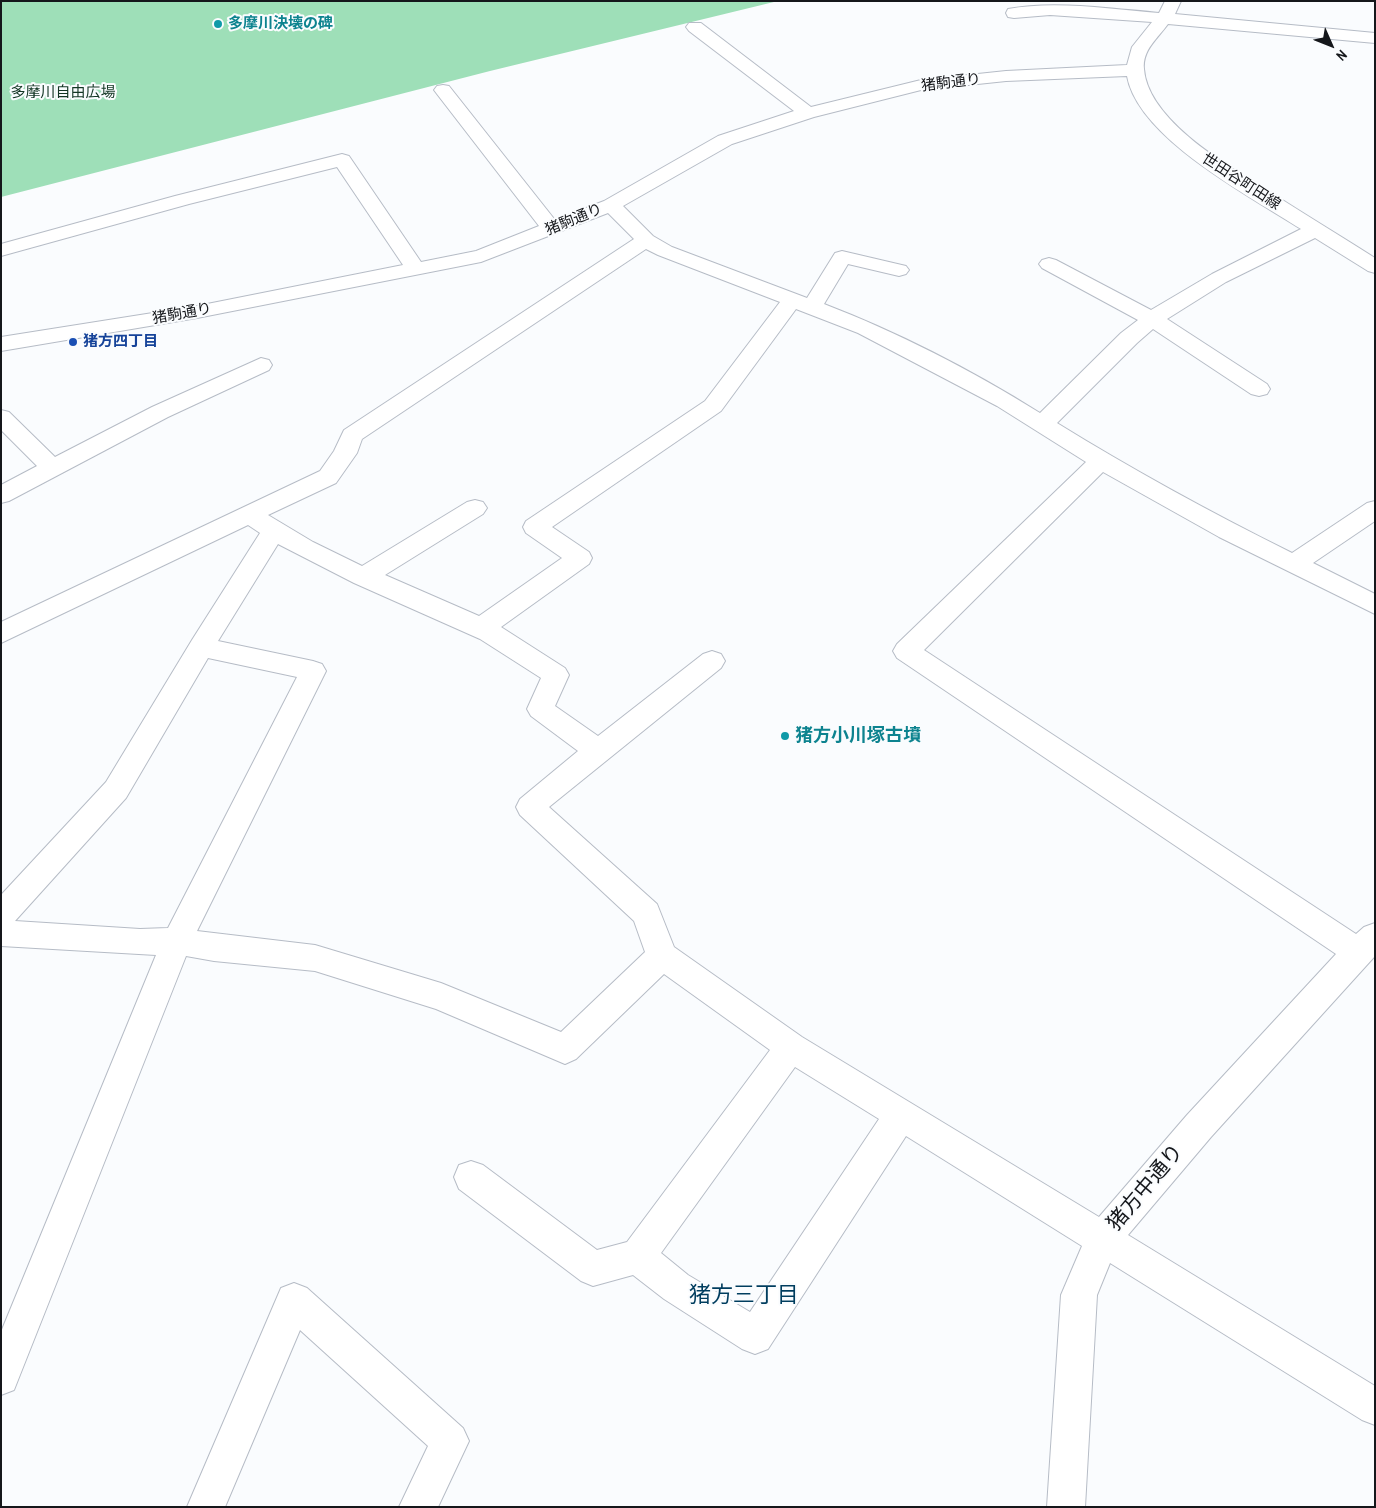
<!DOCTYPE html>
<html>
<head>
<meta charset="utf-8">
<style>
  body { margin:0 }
  #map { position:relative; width:1376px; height:1508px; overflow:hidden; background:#fafcfe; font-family:"Archivo Narrow",sans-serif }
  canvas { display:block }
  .frame { position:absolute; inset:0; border:2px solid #15171b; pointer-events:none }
  .north { position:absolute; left:1306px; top:20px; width:50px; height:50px; -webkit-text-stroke:4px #fafcfe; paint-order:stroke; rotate:134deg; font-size:14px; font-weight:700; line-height:20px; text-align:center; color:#15171b }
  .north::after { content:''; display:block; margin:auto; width:18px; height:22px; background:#15171b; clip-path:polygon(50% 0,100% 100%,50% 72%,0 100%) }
</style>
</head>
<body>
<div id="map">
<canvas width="1376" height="1508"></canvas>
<div class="frame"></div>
<div class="north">N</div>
</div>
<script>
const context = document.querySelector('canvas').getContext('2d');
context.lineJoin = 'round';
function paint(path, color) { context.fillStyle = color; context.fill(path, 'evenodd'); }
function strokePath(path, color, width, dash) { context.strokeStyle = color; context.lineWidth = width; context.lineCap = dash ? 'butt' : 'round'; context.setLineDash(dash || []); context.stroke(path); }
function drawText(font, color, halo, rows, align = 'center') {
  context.font = font + ' "Archivo Narrow","Noto Sans JP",sans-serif'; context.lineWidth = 4; context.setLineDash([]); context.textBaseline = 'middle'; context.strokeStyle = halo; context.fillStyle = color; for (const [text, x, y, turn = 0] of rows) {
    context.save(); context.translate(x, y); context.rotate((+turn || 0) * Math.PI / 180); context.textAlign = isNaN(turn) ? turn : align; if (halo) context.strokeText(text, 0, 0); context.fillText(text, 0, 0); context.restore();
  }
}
paint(new Path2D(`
  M1,1H778L490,71L1,197Z`), '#9edfb8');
const minor = new Path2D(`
  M1165,1H1181L1175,14L1375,33V43L1168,24C1158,38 1142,50 1144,69C1148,124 1240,173 1281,199C1312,219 1344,238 1375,258V273L1368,271L1315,238L1226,282L1167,319L1267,384L1270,389L1267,394L1259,396L1251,394L1153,329L1137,343L1057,423C1133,470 1212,513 1292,553L1367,503L1375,501V521L1313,563L1375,594V614L1219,537L1103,472L924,650L1356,934L1364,927L1375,923V956L1211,1137L1128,1235L1375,1386V1425L1362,1420L1110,1263L1097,1295L1085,1507H1047L1061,1295L1082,1246L906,1136L768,1349L755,1354L742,1349L664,1299L633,1275L593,1286L581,1281L459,1189L454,1177L459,1165L471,1161L483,1165L597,1250L627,1242L770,1050L664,974L576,1059L565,1064L436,1009L315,971L214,961L186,956L14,1390L1,1395V1332L156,955L1,946V895L106,782L192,640L260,533L248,525L1,643V622L320,471L334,451L344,430L634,239L608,213L481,262L197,318L1,351V337L197,306L403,265L337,167L189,204L1,256V244L175,196L342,154L349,156L421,262L476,251L539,226L437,94L434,90L437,86L443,85L449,86L555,220L604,201L718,136L794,111L689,31L686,27L689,23H701L811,107L921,80L1006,71L1127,65L1132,47L1152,22L1050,15L1014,18L1008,17L1006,13L1008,9C1054,0 1112,9 1159,13ZM1127,76C1138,138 1251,197 1301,229L1212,274L1151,310L1056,260L1049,258L1042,260L1039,264L1042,268L1138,320L1121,333L1040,413C973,371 897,332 824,304L848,264L899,276L906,274L909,270L906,266L842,251L835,253L807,298L672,247L653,236L623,206L732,144L814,117L921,90L1006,81ZM646,249L658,255L780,302L705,401L526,521L523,527L526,533L562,558L479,616L385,575L483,514L487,508L483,502L475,500L467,502L362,566L313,542L268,515L336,483L357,453L362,439ZM796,309L858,333L997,406L1086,462L897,644L893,651L897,658L1336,954L1187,1115L1099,1217L802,1037L674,947L657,904L549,807L721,668L725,661L721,654L712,651L703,654L598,736L555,706L569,675L565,668L501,627L589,564L592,558L589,552L552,527L721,411ZM278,544L354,583L480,639L541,678L527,709L531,716L578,751L520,799L516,807L520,815L634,921L645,952L561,1032L441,983L315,945L197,931L326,671L322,664L313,661L218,641ZM208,658L297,677L168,928L140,929L15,921L126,798ZM795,1067L879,1119L750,1312L688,1275L661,1253Z
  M261,358L269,360L272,365L269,370L168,417L9,501L1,503V485L37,466L1,430V410L9,412L55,457L152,407Z
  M294,1283L307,1288L463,1428L469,1441L438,1507H399L428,1446L300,1330L225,1507H187L281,1288Z`);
strokePath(minor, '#b6bcc6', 2);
paint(minor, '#fff');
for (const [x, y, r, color] of [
  [218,24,5,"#0f9aa8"],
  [73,342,5,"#1a4fb4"],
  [785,736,5,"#0f9aa8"]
]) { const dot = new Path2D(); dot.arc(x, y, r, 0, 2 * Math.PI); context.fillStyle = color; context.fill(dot); strokePath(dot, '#fafcfe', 2); }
drawText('bold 15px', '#0d838f', '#fafcfe', [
  ["多摩川決壊の碑",228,24]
], 'left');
drawText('15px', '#15171b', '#fafcfe', [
  ["猪駒通り",951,83,-7],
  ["世田谷町田線",1241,182,33],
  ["猪駒通り",574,220,-22],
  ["猪駒通り",182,314,-10]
]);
drawText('15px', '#133624', '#fafcfe', [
  ["多摩川自由広場",63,93]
]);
drawText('bold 15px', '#164399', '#fafcfe', [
  ["猪方四丁目",83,342]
], 'left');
drawText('bold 18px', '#0d838f', '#fafcfe', [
  ["猪方小川塚古墳",795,736]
], 'left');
drawText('21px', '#15171b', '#fafcfe', [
  ["猪方中通り",1146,1188,-50]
]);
drawText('22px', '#003d5e', '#fafcfe', [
  ["猪方三丁目",744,1296]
]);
</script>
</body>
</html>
